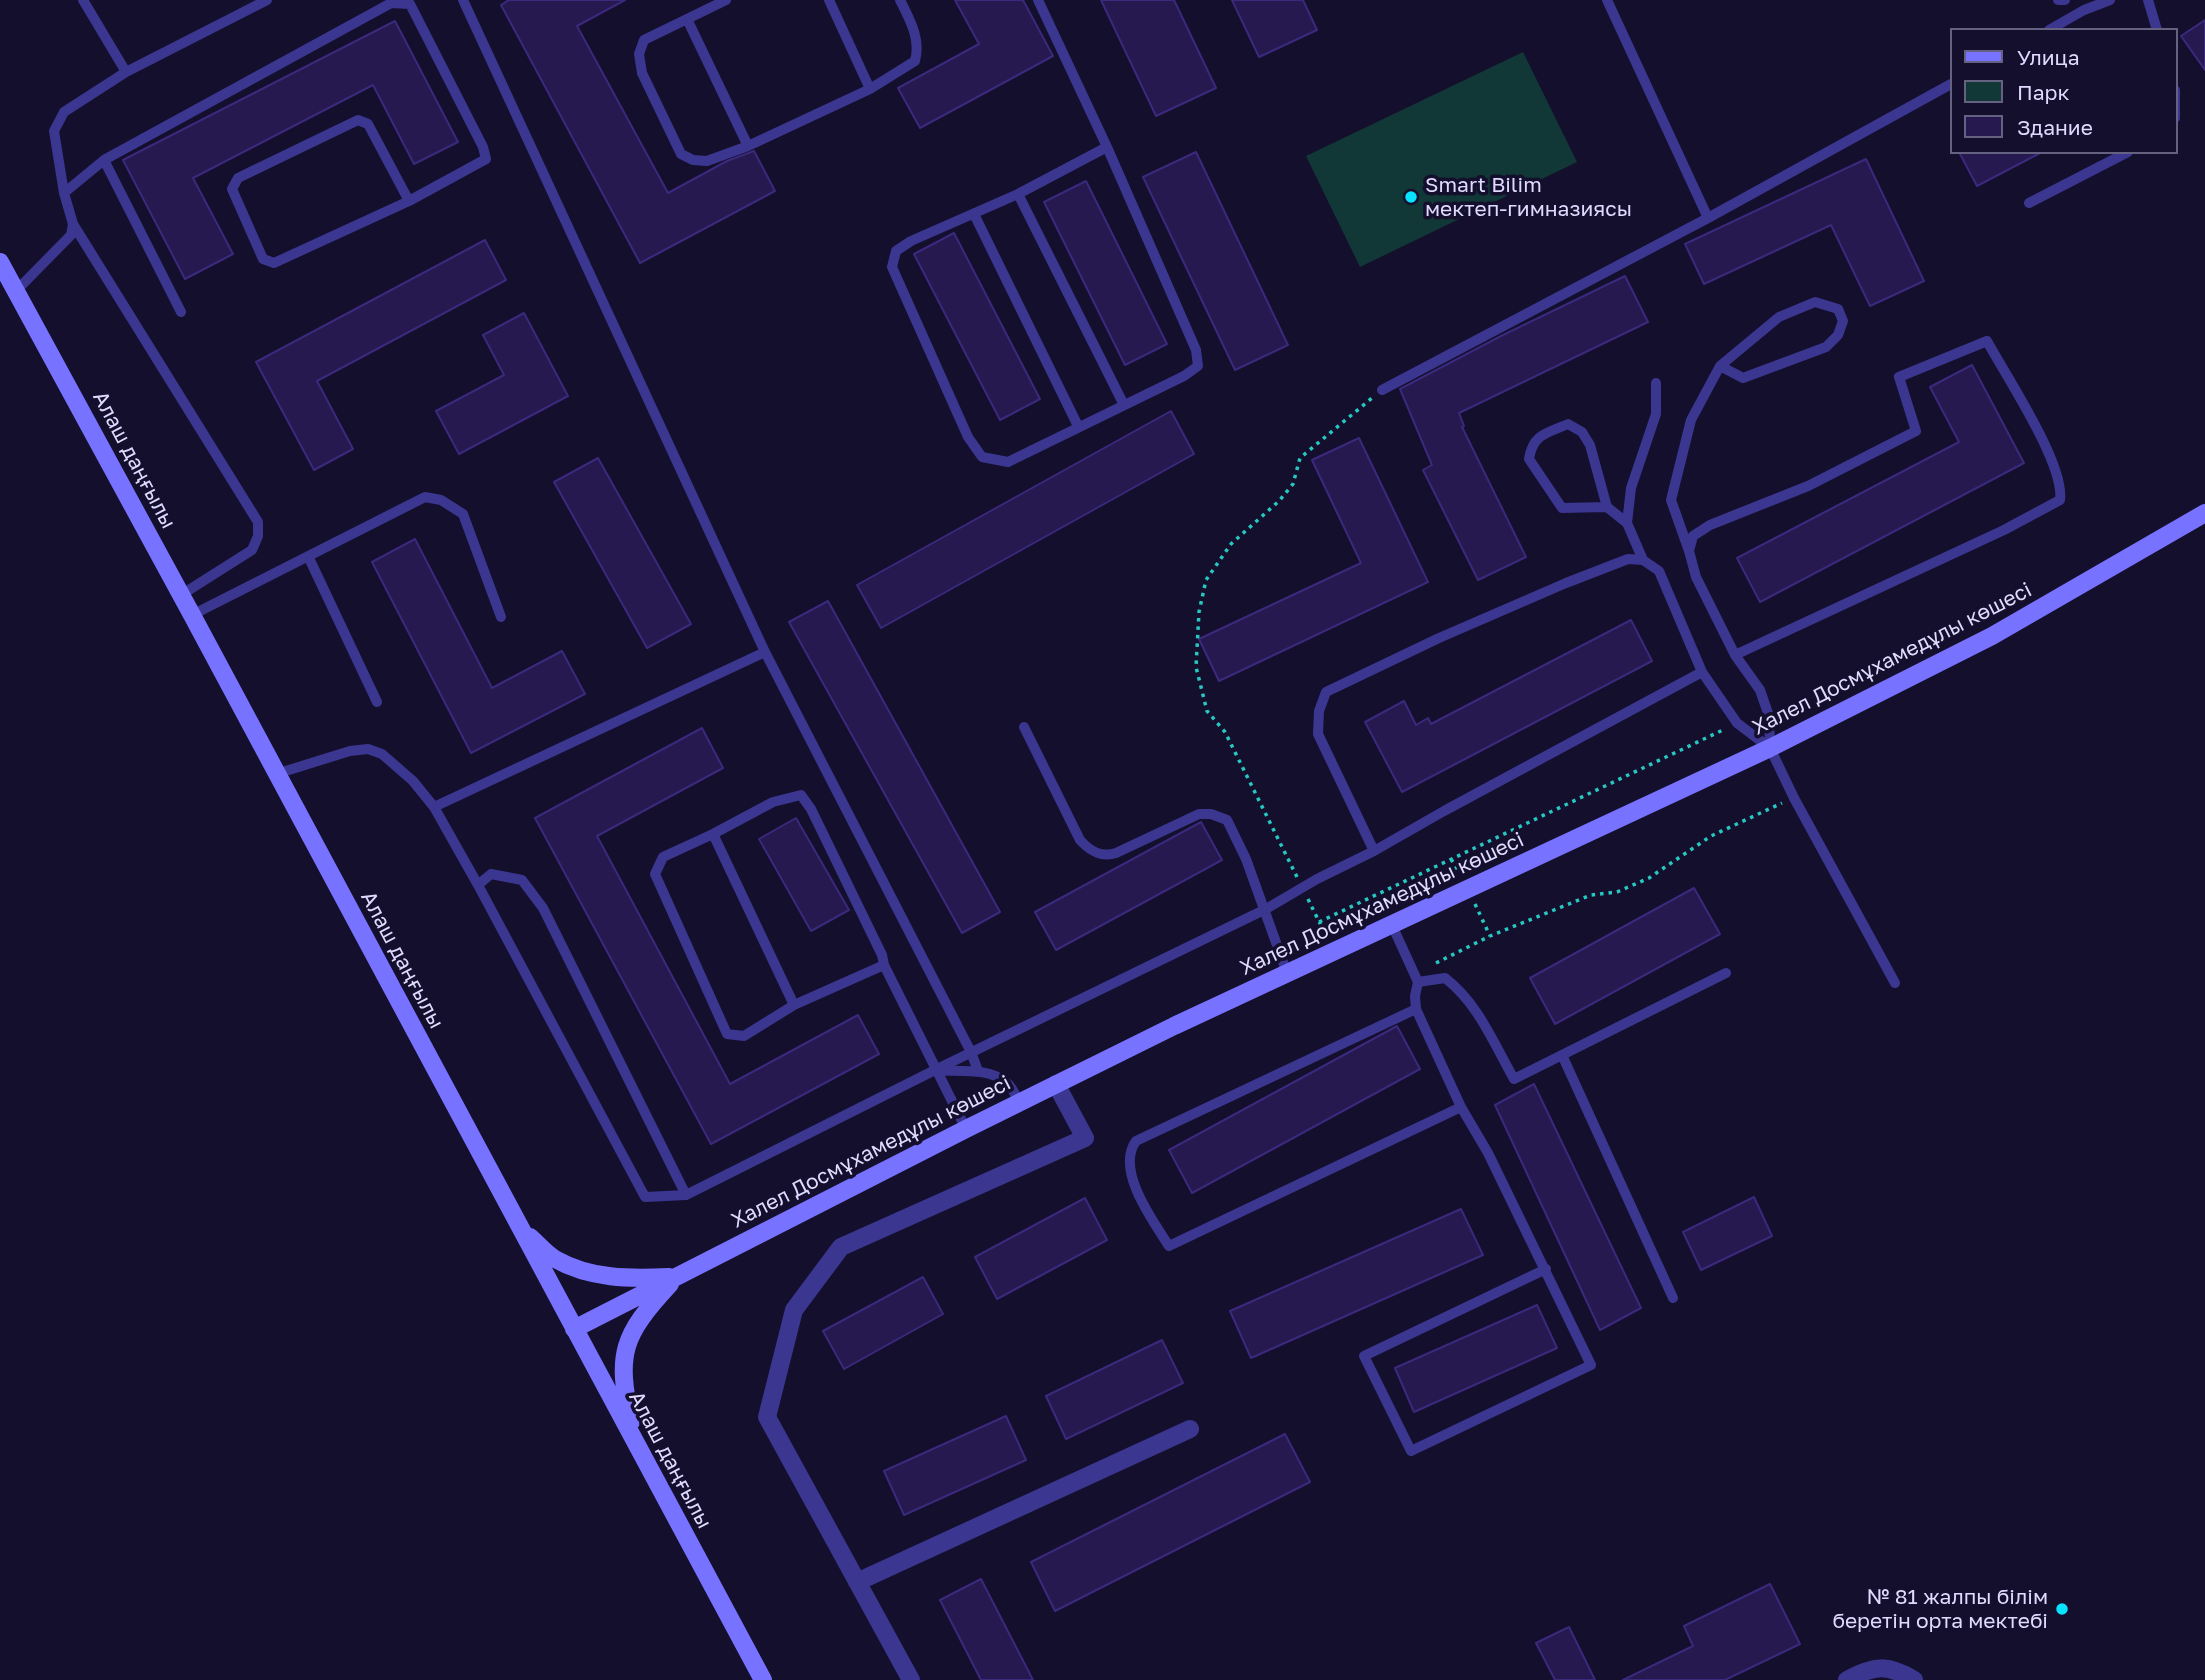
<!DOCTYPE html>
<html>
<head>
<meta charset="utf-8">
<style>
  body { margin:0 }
  #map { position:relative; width:2205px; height:1680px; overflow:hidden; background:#140f2d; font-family:"Golos Text",sans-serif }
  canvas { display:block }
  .legend { position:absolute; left:1950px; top:28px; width:228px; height:126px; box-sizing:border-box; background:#140f2d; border:2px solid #656181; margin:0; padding:9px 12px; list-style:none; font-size:21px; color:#dfdbff }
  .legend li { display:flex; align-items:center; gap:14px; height:35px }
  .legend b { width:35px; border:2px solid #656181 }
</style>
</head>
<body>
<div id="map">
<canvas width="2205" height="1680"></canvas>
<ul class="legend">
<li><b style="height:9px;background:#7772ff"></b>Улица</li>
<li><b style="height:19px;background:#113737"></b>Парк</li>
<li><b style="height:19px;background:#25194f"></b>Здание</li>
</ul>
</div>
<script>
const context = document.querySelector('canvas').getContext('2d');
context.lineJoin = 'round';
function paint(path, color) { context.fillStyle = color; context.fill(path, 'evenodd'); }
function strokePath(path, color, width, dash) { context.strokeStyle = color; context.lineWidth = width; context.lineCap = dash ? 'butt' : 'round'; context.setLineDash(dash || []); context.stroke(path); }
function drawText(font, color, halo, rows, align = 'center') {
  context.font = font + ' "Golos Text",sans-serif'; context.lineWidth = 7; context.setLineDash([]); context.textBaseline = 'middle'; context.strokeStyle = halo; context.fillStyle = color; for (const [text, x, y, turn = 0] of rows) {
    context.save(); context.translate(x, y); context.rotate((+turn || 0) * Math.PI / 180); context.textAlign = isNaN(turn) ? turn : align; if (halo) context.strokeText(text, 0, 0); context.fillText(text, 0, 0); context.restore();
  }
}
paint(new Path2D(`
  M1523,52L1577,162L1360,267L1306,156Z`), '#113737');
const building = new Path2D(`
  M509,0H625L577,26L668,193L727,161L754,151L775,191L640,263L501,5Z
  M955,0H1023L1053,56L920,128L898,88L979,44Z
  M1101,0H1174L1216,88L1156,116Z
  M1232,0H1303L1317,30L1259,57Z
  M2205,20V70L2181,36Z
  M395,21L458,142L414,164L373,85L193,178L233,254L185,279L123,160Z
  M1196,152L1288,345L1235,370L1143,177Z
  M1959,152H2042L1977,186Z
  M1866,159L1924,281L1870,306L1831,225L1704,284L1685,244Z
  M1086,181L1167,344L1125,365L1044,202Z
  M954,233L1040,399L1000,420L914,254Z
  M485,240L506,280L317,381L353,449L314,470L256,362Z
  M1625,276L1648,322L1459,413L1464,426L1462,427L1526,557L1478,580L1423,470L1432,465L1400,389L1501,336Z
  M524,313L568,396L459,454L436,411L504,375L483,335Z
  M1972,365L2024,463L1760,602L1737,558L1959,442L1930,387Z
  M1171,411L1194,454L881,628L857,585Z
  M1359,438L1428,582L1219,681L1199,639L1361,563L1312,460Z
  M598,458L691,624L647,648L554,482Z
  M415,539L492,688L562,651L585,694L471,753L372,562Z
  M828,601L1000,912L962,933L789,622Z
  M1631,620L1652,661L1402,792L1365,722L1404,701L1416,725L1428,718L1431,724Z
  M702,728L723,768L597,836L730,1084L858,1015L879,1054L711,1144L535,818Z
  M796,818L849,910L811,931L759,839Z
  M1201,822L1222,860L1056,950L1035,912Z
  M1694,888L1720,934L1555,1024L1530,978Z
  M1397,1026L1420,1069L1192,1193L1169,1150Z
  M1534,1084L1641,1308L1600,1330L1495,1105Z
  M1754,1197L1772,1236L1701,1270L1683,1232Z
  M1085,1198L1107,1240L997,1299L975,1257Z
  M1461,1209L1483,1255L1251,1358L1230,1311Z
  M923,1277L943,1314L844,1369L823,1331Z
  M1537,1305L1557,1348L1414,1412L1395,1368Z
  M1162,1340L1183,1383L1066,1439L1046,1396Z
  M1006,1416L1026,1460L904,1515L884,1471Z
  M1285,1434L1310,1482L1055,1611L1031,1562Z
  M981,1579L1033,1680H981L940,1600Z
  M1770,1584L1800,1644L1725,1680H1623L1693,1646L1684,1626Z
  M1569,1627L1595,1680H1555L1536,1643Z`);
paint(building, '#25194f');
strokePath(building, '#3b297d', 2);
strokePath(new Path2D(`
  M1451,859L1459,872
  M1297,877L1225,732L1207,711L1196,667L1199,612L1206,580L1231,544L1279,501L1293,484L1300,458L1372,398
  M1308,899L1326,936
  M1475,904L1490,936
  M1319,922L1725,729
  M1436,963L1490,936L1591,895L1617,892L1649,878L1711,836L1782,803`), '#26c8c1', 3.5, [3.5, 5]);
strokePath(new Path2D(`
  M83,0L126,72
  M463,0L765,652L971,1052L978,1071
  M726,0L644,40L639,54L642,73L681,154L693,160L707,161L748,146L870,89L915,61C921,39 910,20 900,0
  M829,0L870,89
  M1038,0L1107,147L1196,350L1198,366L1184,376L1008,462L982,457L968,437L892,267L896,251L911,241L1018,194L1107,147
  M1607,0L1708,218L1951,84
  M2058,0H2065
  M2148,0L2157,30
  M687,19L748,146
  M2049,30L2084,10L2110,0
  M2175,90V118
  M104,160L181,312
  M64,193L104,160L391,3L410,4L483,147L486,159L409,201L274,263L263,259L232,189L238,178L358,120L368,124L409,201
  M1018,194L1124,405
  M2029,203L2128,152
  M974,214L1078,426
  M73,224L258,522V536L252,550L181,595
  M17,290L71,235L73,224L64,193L54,131L64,112L126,72L267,0
  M1382,390L1708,218
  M1607,507L1562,508L1529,459C1533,434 1547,433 1568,424L1582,432L1590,445L1607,507L1627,523L1643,560
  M1627,523L1631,488L1656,414V383
  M1689,551L1671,500L1691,420L1720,366L1779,317L1815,302L1838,309L1843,321L1838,335L1826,347L1743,378L1720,366
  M308,556L377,702
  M192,615L425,497L441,500L463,514L501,617
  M1735,655L2004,530L2060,500C2065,464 2006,376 1987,341L1899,377L1916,431L1808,486L1710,525L1693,536L1689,551L1696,577L1735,655L1760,690L1769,716L1770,748
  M1702,672L1444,811L1374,851L1318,734L1319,711L1326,692L1439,638L1566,583L1628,559L1643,560L1659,571L1702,672L1737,723L1770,748L1794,798L1895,983
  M1024,727L1080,840C1090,851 1101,858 1116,853L1199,814H1211L1227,820L1246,859L1287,973
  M276,774L350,751L368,749L382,754L413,781L434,807L478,885L645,1197L686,1195
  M434,807L765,652
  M713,834L794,1005
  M478,885L491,874L522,880L543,908L686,1195L935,1070L1266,909L1317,879L1374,851
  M1391,923L1418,982L1415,996L1416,1009L1461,1107L1488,1153L1591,1365L1411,1451L1364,1356L1546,1269
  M884,965L794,1005L744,1036L727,1034L655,874L663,857L713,834L773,802L801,795L811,809L882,955L884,965L966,1129
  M1418,982L1445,978C1478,1003 1494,1044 1514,1079L1726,973
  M1416,1009L1136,1141C1115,1170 1153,1221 1169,1246L1461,1107
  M1562,1055L1673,1298
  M936,1070C958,1072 989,1067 1007,1083C1012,1087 1016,1096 1019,1102`), '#3b3690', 10);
strokePath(new Path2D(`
  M857,1582L1190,1429
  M911,1680L767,1417L794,1310L841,1247L1085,1138L1056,1084
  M1847,1680C1874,1665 1888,1664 1914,1680`), '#3b3690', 18);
strokePath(new Path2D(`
  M0,262L192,615L763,1680
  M530,1237C538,1244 546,1254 555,1259C590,1279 630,1279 669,1277
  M574,1329L966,1129L1174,1026L1770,748L1992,636L2205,513
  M631,1422C616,1353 622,1336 670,1284`), '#7772ff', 18);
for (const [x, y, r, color] of [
  [1411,197,7,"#07e3ff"],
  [2062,1609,7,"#07e3ff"]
]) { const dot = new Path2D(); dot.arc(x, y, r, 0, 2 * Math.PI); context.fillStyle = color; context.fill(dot); strokePath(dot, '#140f2d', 2.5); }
drawText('21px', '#dfdbff', '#140f2d', [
  ["Smart Bilim",1425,185],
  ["мектеп-гимназиясы",1425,209],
  ["№ 81 жалпы білім",2048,1597,"right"],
  ["беретін орта мектебі",2048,1621,"right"]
], 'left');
drawText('21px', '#dfdbff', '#140f2d', [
  ["Алаш даңғылы",134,460,62],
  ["Халел Досмұхамедұлы көшесі",1892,659,-27],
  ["Халел Досмұхамедұлы көшесі",1382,904,-25],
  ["Алаш даңғылы",402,960,62],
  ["Халел Досмұхамедұлы көшесі",871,1152,-27],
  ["Алаш даңғылы",670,1460,62]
]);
</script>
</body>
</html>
